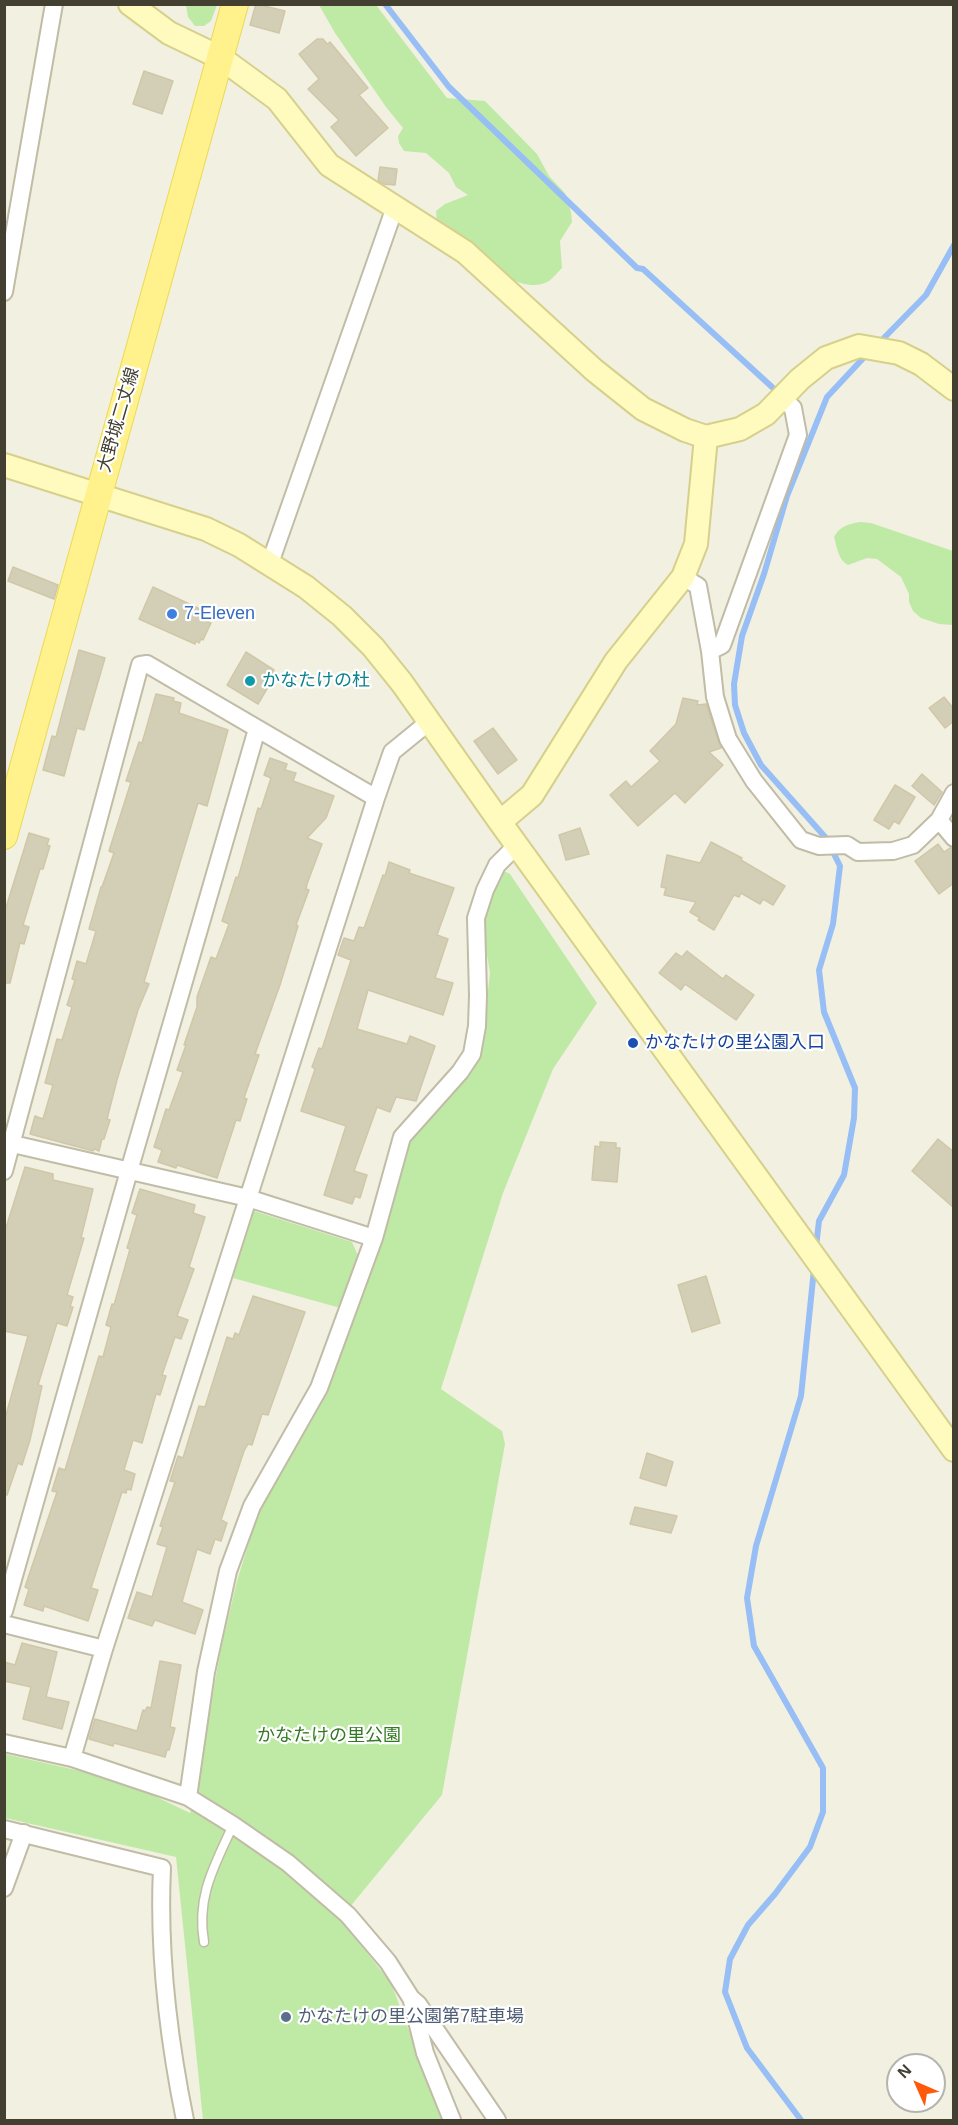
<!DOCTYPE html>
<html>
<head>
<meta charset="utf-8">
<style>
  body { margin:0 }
  #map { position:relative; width:958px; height:2125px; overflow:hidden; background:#f2f0e1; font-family:Helvetica,sans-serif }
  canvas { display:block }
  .frame { position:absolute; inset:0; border:6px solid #434032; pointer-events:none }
  .north { position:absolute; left:886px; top:2053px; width:60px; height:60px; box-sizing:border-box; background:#fff; border:2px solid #b4b3ad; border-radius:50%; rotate:315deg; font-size:16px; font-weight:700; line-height:24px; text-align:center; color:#434032 }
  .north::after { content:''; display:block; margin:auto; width:21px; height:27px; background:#ff5a0b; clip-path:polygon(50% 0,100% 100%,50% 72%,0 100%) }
</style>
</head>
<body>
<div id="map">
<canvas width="958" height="2125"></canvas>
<div class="frame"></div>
<div class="north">N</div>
</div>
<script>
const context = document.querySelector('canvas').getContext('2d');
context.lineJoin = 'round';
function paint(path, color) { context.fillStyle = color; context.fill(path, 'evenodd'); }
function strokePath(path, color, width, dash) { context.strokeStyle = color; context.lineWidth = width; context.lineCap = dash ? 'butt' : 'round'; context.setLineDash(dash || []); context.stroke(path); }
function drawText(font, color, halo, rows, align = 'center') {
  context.font = font + ' Helvetica,"Noto Sans JP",sans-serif'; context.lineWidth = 4.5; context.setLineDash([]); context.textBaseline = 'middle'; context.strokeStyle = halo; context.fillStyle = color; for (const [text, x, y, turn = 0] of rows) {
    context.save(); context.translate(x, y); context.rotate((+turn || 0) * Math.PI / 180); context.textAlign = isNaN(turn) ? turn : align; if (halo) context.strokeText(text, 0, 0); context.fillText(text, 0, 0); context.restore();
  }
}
paint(new Path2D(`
  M186,5V4L217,5L211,21L204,26H195L188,17Z
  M319,5H376L447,98L485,101L537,154L549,176L565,193L571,212L572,222L560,241L562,268C558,272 553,278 549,281C517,301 459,242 437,223L436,211L445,204L468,195L456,187L449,173L426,153L404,151L399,143L398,136L403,128L386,107L335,33Z
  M860,522L871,523L953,551V625L939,624L921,618L913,611L909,602V594L901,577L877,559L867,558L848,565C838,560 837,547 834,537C840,526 848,524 860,522Z
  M502,870L510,874L597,1003L553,1069L503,1193L441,1389L502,1431L505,1444L442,1795L340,1919L391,1983L443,2120H203L176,1857L5,1818V1754L85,1772L142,1790L190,1813L222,1644L237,1581L257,1516L327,1394L408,1142L470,1071L481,1051L490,973L481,919Z
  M254,1211L352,1242L360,1260L344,1309L233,1278Z`), '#bfeaa6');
strokePath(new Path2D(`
  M385,4L449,87L637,268L643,269L772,387
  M879,343L926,295L954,245
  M816,1247L819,1221L844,1175L854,1118L855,1088L824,1012L819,970L833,924L840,866L826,838L761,765L744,733L735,705L734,684L742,636L764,574L787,496L827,397L869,352
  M801,2120L747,2048L725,1992L730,1959L748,1925L775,1894L810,1847L823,1812V1768L754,1646L747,1598L756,1546L801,1396L814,1269`), '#97bef5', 6);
const building = new Path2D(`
  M256,4L285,11L279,33L250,25Z
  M317,39H323L327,44L330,42L368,88L359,95L388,128L356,156L331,127L339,120L308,89L319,79L299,54Z
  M144,71L173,81L162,114L133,104Z
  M380,167L397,169L395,185L383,184L378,181Z
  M13,567L58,585L54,599L8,581Z
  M153,587L200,609L199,612L209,617L206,621L211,623L203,640L201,639L199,643L196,641L195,644L139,619Z
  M79,650L105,658L84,730L77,728L64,776L43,770L52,736L56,737Z
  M246,652L274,670L271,675L274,677L258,704L227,685Z
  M156,694L174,698L173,701L181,703L179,713L228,730L207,806L198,803L181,859L144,982L149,984L138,1010L117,1080L107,1119L110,1120L104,1139H102L99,1151L94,1149L93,1151L30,1134L35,1116L43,1119L53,1085L45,1083L57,1039L62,1040L72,1007L67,1005L75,980L72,979L77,961L86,964L96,931L89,929L101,887H102L114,853L109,851L131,782L126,781L139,742L142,743Z
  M944,697L954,709V721L945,728L929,708Z
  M683,698L698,701L697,705L706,704L721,748L709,752L723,765L685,803L675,793L638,826L610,795L626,781L631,787L660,761L650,751L676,724Z
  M493,728L517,760L498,774L474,741Z
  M270,758L287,764L285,770L296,773L293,781L334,796L326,818L307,838L322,844L307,884L306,889L309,890L296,925L298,926L280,985L255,1054L259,1055L244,1098L247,1099L240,1121L236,1120L217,1178L177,1165L176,1168L158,1162L162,1150L154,1147L166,1109L169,1110L183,1072L177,1070L186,1045H184L197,1007V997L211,957L216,959L229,924L222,921L236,877L238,878L258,808L261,809L271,778L264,775Z
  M922,774L942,792L934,805L912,786Z
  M895,785L915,797L899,824L894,821L889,829L874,820Z
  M580,828L589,854L566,860L559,835Z
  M29,833L49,839L47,845L50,846L43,869H40L23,925L29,927L24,944L20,943L10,983H4V914Z
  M711,842L742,858L741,860L785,886L773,905L763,899L760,904L741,893L739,897L734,895L714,930L698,920L700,918L690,912L696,902L664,895L666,888L661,887L667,855L700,863Z
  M938,844L944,852L950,848H954V883L939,894L915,861Z
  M389,862L410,870L409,873L454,888L437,935L448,939L435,978L453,983L443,1015L368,990L357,1029L407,1044L410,1036L435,1046L416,1101L396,1097L390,1112L377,1107L354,1171L367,1175L360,1198L355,1196L352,1204L324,1195L346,1126L301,1111L315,1069L312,1067L319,1048L322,1049L351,960L338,955L344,938L354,941L359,927L364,928L383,875L385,876Z
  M687,951L723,979L726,975L754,995L736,1020L685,984L681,990L659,973L676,953L682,957Z
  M938,1139L954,1152V1208L912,1171Z
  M600,1142L616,1143V1148H620L617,1182L592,1180L595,1146L600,1147Z
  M25,1167L53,1174V1180L93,1189L81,1238H84L67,1295L73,1297L70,1307H73L67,1326L57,1323L38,1385L42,1386L30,1440L22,1465L18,1463L7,1495L4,1494V1422L28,1336L4,1331V1234Z
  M140,1189L195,1205L193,1213L205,1217L189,1267L194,1269L177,1316L188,1320L181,1339L175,1337L162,1375L166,1376L160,1395L156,1394L142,1443L133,1440L124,1470L135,1474L131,1490L127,1489L126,1493L122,1492L91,1588L98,1590L88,1621L44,1606L43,1611L24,1605L29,1589L25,1587L57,1492L52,1491L59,1468L65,1470L99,1356L103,1357L111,1327L106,1325L112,1304L114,1305L130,1249L127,1248L137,1215L132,1213Z
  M706,1276L720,1323L692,1332L678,1285Z
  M253,1296L305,1312L268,1415L262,1414L252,1445L248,1444L244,1451L221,1520L227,1523L221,1541L215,1539L210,1554L197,1549L182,1602L203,1610L195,1634L155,1620L152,1626L128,1618L137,1592L152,1597L167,1547L157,1544L163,1527L160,1526L175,1482L170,1481L178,1456L183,1458L199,1406L205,1407L227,1337L233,1339L235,1333L239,1335Z
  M647,1453L673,1462L666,1486L640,1478Z
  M635,1507L677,1516L671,1533L630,1524Z
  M22,1643L57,1652L46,1697L69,1702L62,1729L23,1719L31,1687L4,1681V1662L15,1665Z
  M160,1661L181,1665L170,1727L175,1728L169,1750H167L165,1757L114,1743L113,1746L89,1739L95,1719L137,1731L143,1710L145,1711L147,1707L151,1708Z`);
paint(building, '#d3ceb6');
strokePath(building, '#d0c7a8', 1.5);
const lane = new Path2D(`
  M204,1942C196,1896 215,1865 233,1825`);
const street = new Path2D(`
  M4,292L54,4
  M270,563L395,207
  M683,577L698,586L710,651L715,697L728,739L754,781L801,840L819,846L847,845L858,852L893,851L913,845L939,820L954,793
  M710,651L722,645L798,435L793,408L782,398
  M376,798L392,752L430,721
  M939,820L954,838
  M4,1142L248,1198L374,1238
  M4,1171L140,665L147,664L376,798L104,1649L72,1758
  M4,1611L129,1171L257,729
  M4,1624L104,1649
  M4,1743L72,1758L188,1797L233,1825L288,1863L348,1915L388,1962L411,1998L418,2004L497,2120
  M188,1797L206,1672L228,1571L252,1506L319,1388L374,1238L402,1137L460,1072L472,1054L477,1026L478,995L476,918L485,890L497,865L517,845
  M4,1829L162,1868C158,1954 168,2037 185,2120
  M4,1888L24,1833
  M412,2001L425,2053L452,2120`);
const secondary = new Path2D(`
  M130,4L169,33L221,58L277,99L329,165L465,252L594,370L643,409L685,430L706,437L740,429L766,414L800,379L826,358L859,346L899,353L921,364L954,389
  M4,465L206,529L239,545L306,587L342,616L373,647L402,683L500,822L954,1450
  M500,822L532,795L616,661L683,577L696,544L706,437`);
const primary = new Path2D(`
  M4,836L235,4`);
strokePath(lane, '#c0bca6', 11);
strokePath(street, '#c0bca6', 20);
strokePath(secondary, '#d6d08c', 26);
strokePath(primary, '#ecd955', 28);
strokePath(lane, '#fff', 8);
strokePath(street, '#fff', 16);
strokePath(secondary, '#fffbbe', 22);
strokePath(primary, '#fff28d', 26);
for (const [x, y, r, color] of [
  [172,614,6,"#3f7fe0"],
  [250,681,6,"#0f9aa8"],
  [633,1043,6,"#1a4fb4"],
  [286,2017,6,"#5c6f8a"]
]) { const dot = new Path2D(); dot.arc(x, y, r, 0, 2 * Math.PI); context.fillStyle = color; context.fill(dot); strokePath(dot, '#fff', 2); }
drawText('18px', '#434032', '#fff', [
  ["大野城二丈線",119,420,-74]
]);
drawText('18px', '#366cbe', '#fff', [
  ["7-Eleven",184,614]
], 'left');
drawText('18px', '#0d838f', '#fff', [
  ["かなたけの杜",262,681]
], 'left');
drawText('18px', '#164399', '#fff', [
  ["かなたけの里公園入口",645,1043]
], 'left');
drawText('18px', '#337822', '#fff', [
  ["かなたけの里公園",329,1736]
]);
drawText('18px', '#4e5e75', '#fff', [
  ["かなたけの里公園第7駐車場",298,2017]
], 'left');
</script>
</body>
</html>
